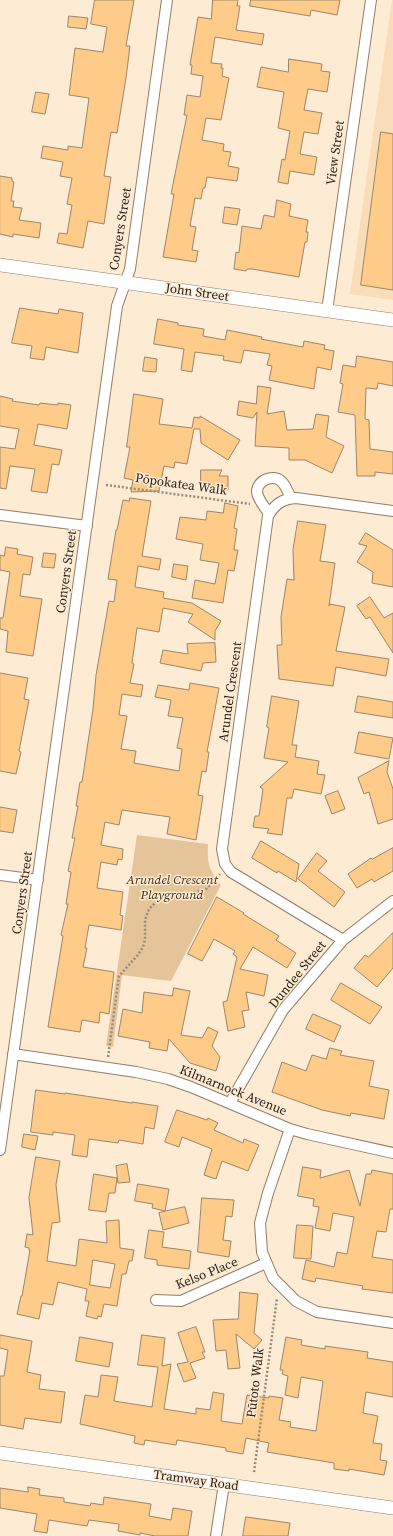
<!DOCTYPE html>
<html>
<head>
<meta charset="utf-8">
<style>
  body { margin:0 }
  canvas { display:block; background:#feebd4 }
</style>
</head>
<body>
<canvas width="393" height="1536"></canvas>
<script>
const context = document.querySelector('canvas').getContext('2d');
context.lineJoin = 'round';
function paint(path, color) { context.fillStyle = color; context.fill(path, 'evenodd'); }
function strokePath(path, color, width, dash) { context.strokeStyle = color; context.lineWidth = width; context.lineCap = dash ? 'butt' : 'round'; context.setLineDash(dash || []); context.stroke(path); }
function drawText(font, color, halo, rows, align = 'center') {
  context.font = font + ' "Source Serif 4",serif'; context.lineWidth = 3; context.setLineDash([]); context.textBaseline = 'middle'; context.strokeStyle = halo; context.fillStyle = color; for (const [text, x, y, turn = 0] of rows) {
    context.save(); context.translate(x, y); context.rotate((+turn || 0) * Math.PI / 180); context.textAlign = isNaN(turn) ? turn : align; if (halo) context.strokeText(text, 0, 0); context.fillText(text, 0, 0); context.restore();
  }
}
paint(new Path2D(`
  M392,0H393V300L350,294Z`), '#f9ddb9');
paint(new Path2D(`
  M137,835L208,844C207,864 209,869 221,885L171,981L122,975L113,1047L106,1046Z`), '#e6c499');
const building = new Path2D(`
  M95,0H134L126,46H130L126,78L117,133L111,132L104,176L111,177L104,224L88,221L83,248L57,243L59,233L67,234L72,205L67,204L72,178L60,176L63,162L41,158L43,146L68,150V146L82,148L89,98L69,95L75,48L103,52L107,27L91,24Z
  M213,0H238L237,6H240L236,30L264,34L262,45L215,37L211,63L222,64L221,68H223L222,76L229,78L221,120L206,118L202,140L224,144L223,151L231,152L228,166L239,168L237,181L207,177L205,188H203L201,199L195,198L190,226L196,227L192,250L198,251L196,262L163,257L174,194H171L187,115H184L187,95L200,97L203,76L191,74L192,65H190L198,17L211,19Z
  M251,0H340L337,15L311,10L310,16L250,6Z
  M69,16L88,18L86,29L68,27Z
  M289,59L322,64L321,71L330,72L327,92L308,89L304,110L322,113L318,134L304,132L300,154L317,157L314,175L290,171L288,184L278,182L282,159L285,160L290,131L278,128L284,92L257,87L261,67L288,72Z
  M36,92L49,94L45,114L32,112Z
  M381,132L393,134V290L361,285Z
  M0,176L12,178V181L14,182L11,201H14L13,207L22,208L19,220L41,223L39,238L13,234V237L0,234Z
  M277,200L291,204L289,216L308,220L306,232H308L307,242H305L299,277L252,269H247L246,271L234,269L236,252L239,253L242,226L261,229L264,215L274,217Z
  M225,207L240,209L237,225L223,223Z
  M20,308L58,314L59,309L83,313L78,353L46,347L44,360L30,358L32,346L12,343Z
  M158,319L178,323V325L204,329L203,336L225,340L227,330L262,337L261,339L303,347L304,341L325,345L324,349L334,351L331,370L317,367L314,389L269,380L272,366L267,365L270,354L244,350L241,363L223,360L224,356L195,352L192,372L181,370L184,349L154,344Z
  M357,356L393,362V386L378,383L377,389L366,388L365,419L369,420L370,449L393,452V474L375,472V476H357L355,415L338,412L343,384L340,383L343,365L355,367Z
  M145,357L157,359L156,372L143,371Z
  M258,386L271,388L267,414L284,411L287,430L313,429L316,414L329,416L326,437L344,446L332,473L305,460H289V448L255,446L257,412L253,418L237,415L239,401L256,404Z
  M134,394L163,399L159,424L192,428L194,417L200,418V416L240,440L228,460L201,443L200,429H194L187,464L175,462L174,468L164,466L159,491L131,492L133,480L124,478L130,447H127Z
  M0,396L13,399L12,401L39,405L40,403L58,405V403L71,405L67,429L38,424L34,445L62,450L59,465L52,464L47,493L31,491L35,469L10,466L6,489L0,488V447L15,449L19,429L0,426Z
  M201,470H222L219,476H228V490H201Z
  M130,498L151,501L142,556L161,559L159,570L138,566L135,587L164,592L163,598L192,603L221,621L215,631V640L188,622L193,614L163,608L159,632L137,628L132,663L134,664L130,683L143,685L141,697L122,694L119,715L127,716L121,749L136,751L134,763L179,771L182,749L177,748L183,718L168,716L171,700L155,697L158,685L189,690L190,683L219,688L207,752H209L206,772L202,771L198,795L203,796L196,840L167,834L170,817L122,810L119,825L105,822L101,845L123,849L122,860L118,859L117,865L101,862L97,888L123,892L120,915L123,916L121,930L89,925L85,948H87L83,967L114,972L109,1014L100,1012L99,1023L82,1020L80,1032L48,1027L63,936L61,935L68,904H66L71,872L68,871L75,838H72L78,806H76L80,782H82L93,709L96,675L109,601L114,602L117,580L108,579L116,530H117L123,500L129,501Z
  M225,503L238,506L234,528L237,529L234,550H238L234,571L228,570L223,603L192,598L195,580L215,584L219,563L200,560L203,544L176,539L180,517L206,520L207,511L223,513Z
  M298,521L326,525L320,561L335,563L329,606L330,604L345,607L336,651L389,659L386,676L336,667L333,686L279,679L277,645H282L281,617L287,579L294,580L293,550Z
  M366,533L393,550V587L372,583L373,572L357,562L367,546L359,544Z
  M6,547L18,549L17,554L33,557L30,575L23,574L20,596L42,599L33,656L6,652L8,631L0,629V618H3L10,572L0,570V555L4,556Z
  M44,553L56,554L54,568L42,567Z
  M174,564L188,566L186,580L172,577Z
  M370,597L384,618L393,613V653L370,617L366,619L357,606Z
  M215,643L216,662L203,663L201,671L160,663L163,650L188,654L187,644Z
  M0,673L28,678L24,699L29,700L19,751L21,752L16,774L0,771Z
  M272,696L299,701L292,745H297L295,757L319,761L317,774L325,775L321,794L294,789L292,798H287L282,835L267,833L269,829L253,827L255,816H259L263,789L260,787L288,762L264,758L269,728L267,727Z
  M358,696L393,702V718L355,712Z
  M359,732L393,738L389,759L355,753Z
  M389,761L387,772L393,789V819L378,824L369,792L364,794L358,778Z
  M338,791L345,809L332,814L325,796Z
  M0,807L17,810L13,833L0,831Z
  M261,841L299,864L296,882L278,871L277,873L252,858Z
  M393,848V871L374,882L372,879L357,888L348,874L371,858L372,859Z
  M317,853L327,861L318,871L345,892L334,907L298,879Z
  M217,897L244,913L243,914L279,936L276,940L296,953L287,968L253,947L240,969L268,975L264,996L246,992L249,1010L242,1011L245,1027L228,1031L223,1002L227,1001L237,957L233,954L235,951L214,939L202,961L188,954Z
  M393,933V968L377,987L354,968L365,955L368,957Z
  M341,983L382,1007L370,1024L331,1000Z
  M174,988L190,991L181,1035L202,1038L208,1027L218,1032L212,1046L220,1057L216,1071L190,1063L169,1039L167,1051L149,1048L150,1042L118,1036L123,1009L142,1013L144,992L172,996Z
  M313,1014L341,1026L334,1042L306,1029Z
  M330,1048L342,1051L340,1055L374,1061L369,1086L389,1090L384,1119L351,1113L350,1116L322,1110L272,1092L282,1062L306,1071L312,1055L326,1059Z
  M36,1090L65,1094V1093L132,1103V1102L158,1106L154,1129L145,1127L143,1144L119,1140L118,1143L89,1139L87,1157L72,1155L75,1135L53,1132V1135L31,1132Z
  M177,1110L207,1120L208,1118L218,1123L214,1130L243,1143L244,1139L259,1145L248,1171L222,1161L216,1179L204,1175L212,1149L182,1137L179,1147L165,1142Z
  M24,1134L38,1136L35,1150L22,1147Z
  M36,1157L60,1161L56,1185L60,1222L52,1223L47,1261L76,1266L79,1239L107,1243L106,1221L119,1220L120,1248L134,1250L132,1261H129L126,1274H122L117,1306L104,1304L101,1317L98,1316L97,1319L86,1316L89,1301H85L87,1289L58,1282L53,1305L42,1303L39,1319L17,1314L21,1296H22L30,1250H29V1248L25,1247L27,1234L33,1235L29,1198ZM93,1260L115,1264L110,1288L90,1285Z
  M127,1164L130,1182L118,1183L116,1166Z
  M303,1167L321,1170L320,1178L349,1170L360,1206L366,1174H371L372,1170L393,1174V1209H390L386,1232L377,1231L372,1257L393,1260V1293L362,1289L363,1286L316,1278L315,1282L302,1279L306,1260L334,1267L337,1252L347,1254L354,1217L333,1213L330,1231L315,1228L319,1207L313,1206L314,1199L298,1196Z
  M94,1174L117,1178L115,1193H109L106,1212L89,1210Z
  M138,1184L169,1189L165,1211L152,1208L153,1204L135,1201Z
  M202,1198L234,1200L232,1217L226,1216L223,1240L231,1241L229,1257L198,1252Z
  M185,1207L189,1223L163,1230L159,1213Z
  M297,1225L313,1226L311,1259L294,1258Z
  M149,1230L164,1232L162,1247L191,1251L189,1269L157,1265V1260L145,1258Z
  M240,1292L258,1294L254,1333L262,1340L254,1349L236,1334L240,1368L228,1369L226,1350L216,1351L213,1320L238,1319Z
  M196,1327L205,1352H202L205,1358L190,1363L196,1378L184,1382L177,1364L188,1362L178,1333Z
  M0,1335L32,1341L27,1372L41,1375L39,1389L65,1392L61,1423L25,1418L23,1429L0,1425V1376H4L8,1350L0,1348Z
  M142,1335L165,1338L162,1366L171,1364L164,1409L196,1414V1408L210,1410L213,1392L224,1394L221,1421L242,1424L247,1395L269,1398V1396L283,1398L279,1420L291,1422L290,1427L316,1431L323,1381L301,1377L298,1398L285,1395L288,1376L282,1374L283,1370H280L286,1337L302,1340L301,1345L325,1349V1346L368,1352L367,1358L393,1362V1397L366,1392L363,1413L378,1416L373,1443L382,1444L380,1460L387,1461L384,1475L349,1469V1471L334,1469V1463L267,1452L269,1443L246,1438L243,1454L226,1451V1448L177,1440L176,1445L145,1440L144,1445L134,1443L135,1436L80,1424L85,1395L98,1397L101,1375L118,1377L114,1401L152,1407L158,1367L138,1365Z
  M80,1337L113,1343L109,1367L76,1361Z
  M28,1487L40,1489L39,1495L64,1498V1502L90,1506L91,1503L103,1505L104,1497L151,1504L149,1516L171,1520L173,1508L192,1511L188,1536H155L140,1533V1535L118,1531L119,1524L89,1520L87,1526L49,1520L47,1533L34,1531L37,1514L0,1508V1488L28,1492Z
  M246,1517L290,1523L288,1536H243Z`);
paint(building, '#fecb89');
strokePath(building, '#9b866b', 1);
const minor = new Path2D(`
  M327,311L371,0
  M269,514C265,507 258,500 257,492C257,480 273,474 281,481C286,485 288,493 291,498
  M0,515L87,526
  M0,875L38,880
  M343,940L231,872L225,864L222,849L268,516C275,504 282,499 296,498L393,511
  M13,1054L136,1072L168,1079L191,1087L290,1129L307,1134L393,1153
  M230,1103L283,1010L343,940L393,901
  M290,1129L268,1193L260,1223L262,1252L273,1278L296,1301L317,1312L393,1323
  M0,1150L117,306L130,269L167,0
  M156,1300L181,1301L266,1263
  M216,1536L224,1484`);
const tertiary = new Path2D(`
  M0,265L393,320
  M0,1453L393,1508`);
strokePath(minor, '#927d62', 12);
strokePath(tertiary, '#927d62', 14);
strokePath(new Path2D(`
  M106,485L250,504
  M108,1057L119,976L137,956L143,947L145,940V920L149,909L158,900L164,898L182,896L206,889L220,874
  M254,1472L277,1298`), '#988b79', 2.5, [2, 2]);
strokePath(minor, '#fff', 10);
strokePath(tertiary, '#fff', 13);
drawText('13px', '#2a2217', '#feebd4', [
  ["View Street",336,153,-82],
  ["Conyers Street",121,229,-81],
  ["John Street",197,293,8],
  ["Pōpokatea Walk",181,485,8],
  ["Conyers Street",67,572,-82],
  ["Arundel Crescent",231,692,-82],
  ["Conyers Street",23,893,-82],
  ["Dundee Street",298,975,-51],
  ["Kilmarnock Avenue",233,1091,22],
  ["Kelso Place",207,1274,-22],
  ["Pūtoto Walk",256,1383,-83],
  ["Tramway Road",196,1481,8]
]);
drawText('italic 13px', '#422d10', '#feebd4', [
  ["Arundel Crescent",172,881],
  ["Playground",172,896]
]);
</script>
</body>
</html>
